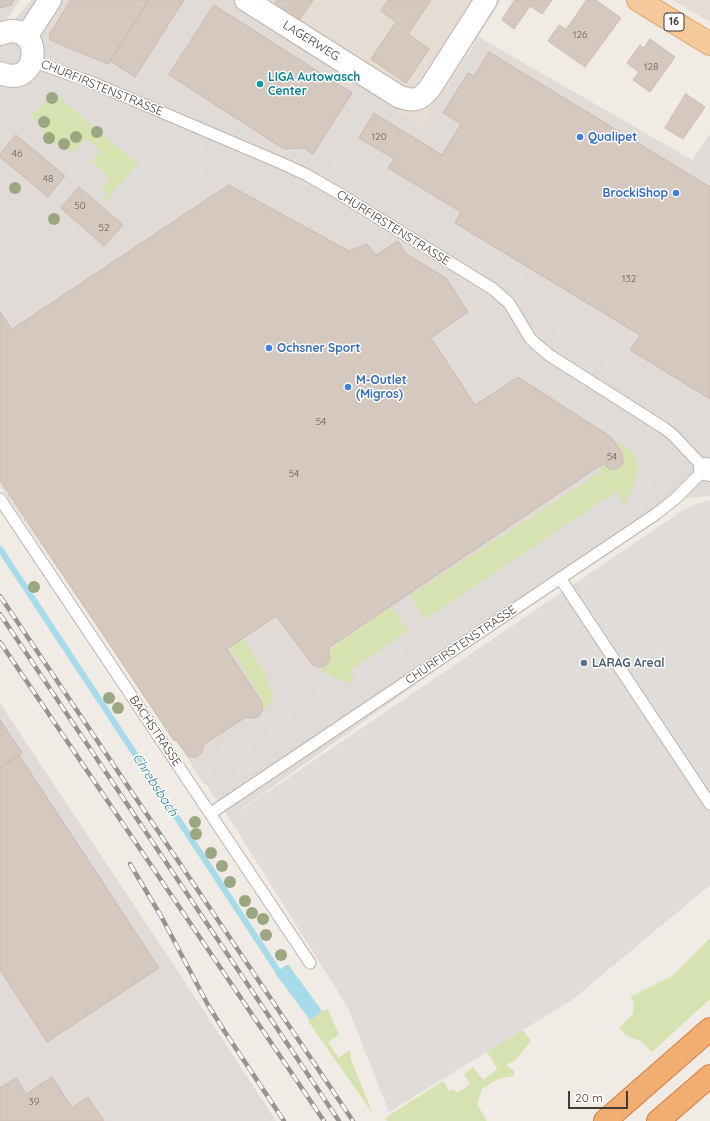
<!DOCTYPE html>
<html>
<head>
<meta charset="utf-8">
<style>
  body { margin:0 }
  #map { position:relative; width:710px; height:1121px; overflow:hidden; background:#f1ebe5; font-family:Quicksand,sans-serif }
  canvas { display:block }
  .scale { position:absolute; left:568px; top:1091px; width:60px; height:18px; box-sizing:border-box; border:2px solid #433b35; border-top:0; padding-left:5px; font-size:12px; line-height:14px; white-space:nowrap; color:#433b35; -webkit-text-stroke:3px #fff; paint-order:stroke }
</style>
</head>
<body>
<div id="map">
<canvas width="710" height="1121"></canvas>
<div class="scale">20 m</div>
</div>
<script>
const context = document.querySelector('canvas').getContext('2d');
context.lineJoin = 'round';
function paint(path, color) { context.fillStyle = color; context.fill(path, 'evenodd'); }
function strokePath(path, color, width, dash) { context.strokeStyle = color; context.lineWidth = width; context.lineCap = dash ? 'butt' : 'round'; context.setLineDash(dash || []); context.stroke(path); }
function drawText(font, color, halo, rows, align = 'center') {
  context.font = font + ' Quicksand,sans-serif'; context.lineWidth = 3; context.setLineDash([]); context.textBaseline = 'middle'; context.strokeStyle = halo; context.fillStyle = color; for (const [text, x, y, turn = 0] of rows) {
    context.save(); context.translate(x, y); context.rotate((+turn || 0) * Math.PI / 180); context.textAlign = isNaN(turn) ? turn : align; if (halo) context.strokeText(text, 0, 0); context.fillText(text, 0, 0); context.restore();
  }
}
paint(new Path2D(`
  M237,0H501L424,126Z
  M673,0H710V22Z`), '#e5dcd4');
paint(new Path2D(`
  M0,0H20L0,30Z
  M31,0H237L423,126L479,37L692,160L710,134V496L675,499L229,818L0,486V38Z
  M0,703L171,961L276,1121H0Z`), '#e0dbd7');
paint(new Path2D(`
  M54,93L138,164L105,201L103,198L107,194L102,189L111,179L92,161L101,151L86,139L73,153L59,142L58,145L51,140L44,133V127L31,116Z
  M620,442C624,446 630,450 634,454C645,467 631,492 625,505L599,468L603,465C609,470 615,473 620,467C623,464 624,462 624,458C624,453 619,448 616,444Z
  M601,472L615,492L425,620L410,595Z
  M391,607L408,631L349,671L355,683C341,682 330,676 318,668L325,667C330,661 332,657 329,649Z
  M243,639C251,651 279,690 271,703C269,706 263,710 260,713L261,698L230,647Z
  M710,938V999L652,1052L642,1042L627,1036L619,1028L633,1014L634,1002L630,997L672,976Z
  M328,1009L339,1035L328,1042L339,1058L349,1050L351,1054L350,1057L373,1114L308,1021L322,1011Z
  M521,1027L531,1041L516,1060L506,1065L514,1071V1076L498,1079L482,1089L477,1104L487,1121H387L385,1118L443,1081L449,1091L453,1089L457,1093L470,1084L464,1074L473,1067L483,1080L497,1069L490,1056L485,1052Z`), '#d6e3b1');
paint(new Path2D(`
  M65,82L193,135L205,147L207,163L200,180L132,226L105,201L138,163L57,93Z
  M337,152L528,270L519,284L329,167Z
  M560,323L603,351L595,363L552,336Z
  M609,354L710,418V435L602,367Z
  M546,374L655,448L658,468L646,503L636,514L625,505L633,487L639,468L635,455L620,442L537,386Z
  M615,492L624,507L449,626L425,620Z
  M710,500V885L572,1000L389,1112L347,1006L229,818L686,508Z
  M408,632L405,653L365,681L371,691L333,716L307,678L320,670L338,695L354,684H358L351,672Z
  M284,703L305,735L280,752L258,720Z
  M242,732L263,763L240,778L219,747Z
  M203,758L216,776L204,784L191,765Z`), '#dfdcda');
paint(new Path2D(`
  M288,964L322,1011L310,1020L275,973Z`), '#a6dbea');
strokePath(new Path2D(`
  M0,549L282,977`), '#a6dbea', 6);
const building = new Path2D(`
  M0,0H14L11,5L0,8Z
  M71,0H149L108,64L50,40L49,37L50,34Z
  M149,0H184L135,77L110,61Z
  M277,0H313L299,21L274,5Z
  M389,0H431L408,34L429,49L406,83L371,59L396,22L381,11Z
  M515,0H552L542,14L530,6L514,29L502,20Z
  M587,0H596L621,18L585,67L548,41L559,25L566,29Z
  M214,5L352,93L313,154L304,148L284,149L169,75Z
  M650,39L675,57L650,92L633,80L639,72L627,63L640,45L644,48Z
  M489,52L710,187V399L630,350L640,335L455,223L461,212L388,168L394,159L359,138L374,113L442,155L461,124L443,113L468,73L474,76Z
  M686,94L705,107L683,139L665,128Z
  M16,135L65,176L48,197L0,157V154Z
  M229,185L349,251L367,244L376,255L398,241L405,253L447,279L468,312L431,338L475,405L518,377L611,437L622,453L623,459V463L621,466L616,469H609L604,464L598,467L328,648L330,658L329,662L325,666L320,667L315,666L312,664L276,616L227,649L261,701L263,709L261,713L259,716L255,718L246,717L205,744L201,753L197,757H192L188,756L176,740L174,741L0,480V312L12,329Z
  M79,187L123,225L104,246L61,208Z
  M0,720L22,753L0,768Z
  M19,755L159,968L47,1042L0,970V768Z
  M52,1077L72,1108L88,1097L104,1121H0V1088L16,1078L26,1094Z`);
paint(building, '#d5c8bf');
strokePath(building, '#ccbbb0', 1);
const lane = new Path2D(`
  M32,61L91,82L281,163L307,175L338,193L493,289L509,303L530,338L536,344L549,355L664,428L673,435L705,469L675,499L656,514L211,813
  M0,499L310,963
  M560,578L710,804`);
const street = new Path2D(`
  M246,0L398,96C413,102 420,101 430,88L486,0
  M0,34C44,16 43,91 0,73
  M26,37L50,0
  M705,469L710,470`);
const primary = new Path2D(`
  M638,0L710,44`);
const highway = new Path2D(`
  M605,1121L710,1029
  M658,1121L710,1076`);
strokePath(lane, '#bfb4ac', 13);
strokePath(street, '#bfb4ac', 24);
strokePath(primary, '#d9a26b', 24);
strokePath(highway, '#d07f40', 24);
strokePath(lane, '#fff', 11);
strokePath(street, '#fff', 22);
strokePath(primary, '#f6c99a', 22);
strokePath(highway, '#f2ad70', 22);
const rail = new Path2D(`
  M0,596L353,1121
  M0,614L339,1121
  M0,642L324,1121
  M130,864L161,916L208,1005L225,1032L284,1121`);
strokePath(rail, '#949494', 4.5);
strokePath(rail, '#fff', 3, [9]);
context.fillStyle = '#9ba780';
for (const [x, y] of [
  [52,98],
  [44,122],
  [97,132],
  [76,137],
  [49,138],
  [64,144],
  [15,188],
  [54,219],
  [34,587],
  [109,698],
  [118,708],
  [195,822],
  [196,834],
  [211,853],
  [222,866],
  [230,882],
  [245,901],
  [252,913],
  [263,919],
  [266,935],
  [281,955]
]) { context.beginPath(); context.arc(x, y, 6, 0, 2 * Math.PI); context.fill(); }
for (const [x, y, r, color] of [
  [260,84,4,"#0f9aa8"],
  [580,137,4,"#3f7fe0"],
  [676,193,4,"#3f7fe0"],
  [269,348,4,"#3f7fe0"],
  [348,387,4,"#3f7fe0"],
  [584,663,4,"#5c6f8a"]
]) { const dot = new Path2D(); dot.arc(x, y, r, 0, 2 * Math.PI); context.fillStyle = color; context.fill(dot); strokePath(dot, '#fff', 1.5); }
drawText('10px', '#685e58', null, [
  ["126",580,35],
  ["128",651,67],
  ["120",379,137],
  ["46",17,154],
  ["48",48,179],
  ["50",80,206],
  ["52",104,228],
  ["132",629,279],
  ["54",321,422],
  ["54",612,457],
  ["54",294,474],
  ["39",34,1102]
]);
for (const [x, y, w] of [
  [674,22,20]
]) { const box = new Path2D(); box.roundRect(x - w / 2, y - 9, w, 18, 3); context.fillStyle = '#fff'; context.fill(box); strokePath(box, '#433b35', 1); }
drawText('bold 11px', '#433b35', null, [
  ["16",674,22]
]);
drawText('12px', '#433b35', '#fff', [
  ["LAGERWEG",311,41,32],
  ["CHURFIRSTENSTRASSE",102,88,22],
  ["CHURFIRSTENSTRASSE",393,228,32],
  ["CHURFIRSTENSTRASSE",461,645,-34],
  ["BACHSTRASSE",155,731,56]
]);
drawText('bold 12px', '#0d838f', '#fff', [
  ["LIGA Autowasch",268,77],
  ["Center",268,91]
], 'left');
drawText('bold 12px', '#366cbe', '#fff', [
  ["Qualipet",588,137],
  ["BrockiShop",668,193,"right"],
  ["Ochsner Sport",277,348],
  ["M-Outlet",356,380],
  ["(Migros)",356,394]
], 'left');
drawText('bold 12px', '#4e5e75', '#fff', [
  ["LARAG Areal",592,663]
], 'left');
drawText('italic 13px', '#327a90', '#fff', [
  ["Chrebsbach",155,785,57]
]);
</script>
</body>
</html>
